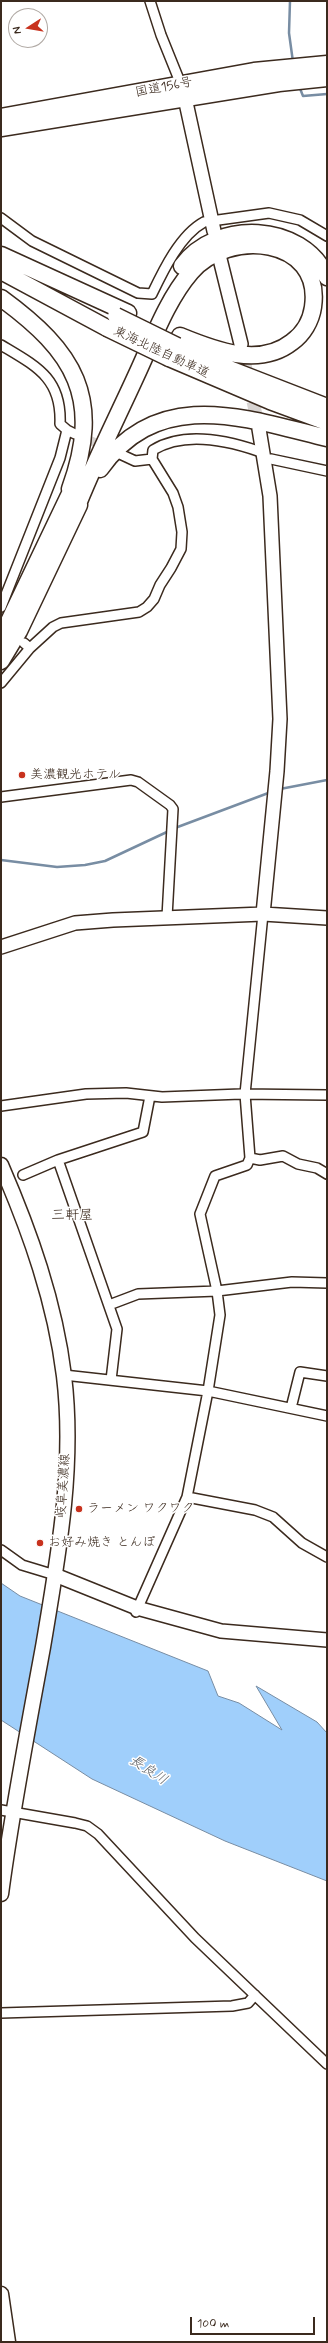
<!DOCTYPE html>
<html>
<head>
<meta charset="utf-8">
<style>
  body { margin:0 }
  #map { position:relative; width:328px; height:2343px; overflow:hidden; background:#fff; font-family:Mynerve,sans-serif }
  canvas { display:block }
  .frame { position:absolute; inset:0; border:2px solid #3b2a1e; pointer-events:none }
  .north { position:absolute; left:8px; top:8px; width:40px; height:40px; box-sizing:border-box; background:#fff; border:1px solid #b1aaa5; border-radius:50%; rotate:258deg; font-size:11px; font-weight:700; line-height:16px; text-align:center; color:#3b2a1e }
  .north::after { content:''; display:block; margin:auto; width:14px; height:18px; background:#c8321e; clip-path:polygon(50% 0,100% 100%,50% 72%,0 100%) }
  .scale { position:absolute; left:190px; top:2317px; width:125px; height:18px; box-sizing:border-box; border:2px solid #3b2a1e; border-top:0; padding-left:5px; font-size:12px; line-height:14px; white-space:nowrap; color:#3b2a1e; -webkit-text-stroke:3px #fff; paint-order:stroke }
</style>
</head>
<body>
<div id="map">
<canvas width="328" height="2343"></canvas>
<div class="frame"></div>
<div class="north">N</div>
<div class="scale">100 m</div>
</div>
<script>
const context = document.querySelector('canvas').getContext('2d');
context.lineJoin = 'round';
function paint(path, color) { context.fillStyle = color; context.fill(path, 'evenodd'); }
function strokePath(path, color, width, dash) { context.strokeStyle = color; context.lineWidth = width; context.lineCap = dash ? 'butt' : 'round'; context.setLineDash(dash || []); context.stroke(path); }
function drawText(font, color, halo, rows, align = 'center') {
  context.font = font + ' Mynerve,"Klee One",sans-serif'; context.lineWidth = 3; context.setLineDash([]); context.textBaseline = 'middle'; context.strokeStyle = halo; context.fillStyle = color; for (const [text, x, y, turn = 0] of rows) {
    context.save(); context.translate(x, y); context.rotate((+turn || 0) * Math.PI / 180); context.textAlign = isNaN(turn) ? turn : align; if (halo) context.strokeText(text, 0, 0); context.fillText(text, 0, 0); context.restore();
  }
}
const water = new Path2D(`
  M1,1583L20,1596L208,1671L218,1696L239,1703L282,1730L256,1686L317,1722L327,1733V1881L225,1841L92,1779L1,1720Z`);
paint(water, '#a0cffb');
strokePath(water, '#788da3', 1);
strokePath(new Path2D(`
  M290,1L289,33L293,62
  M299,86L303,96L327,94
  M280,789L327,780
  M175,828L271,792
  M1,860L57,867L85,865L105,861L169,831`), '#788da3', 2.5);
strokePath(new Path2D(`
  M78,435L107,448`), '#d8d4d2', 9, [9, 4.5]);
strokePath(new Path2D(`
  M241,346L259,429`), '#d8d4d2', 13, [13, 6]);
const street = new Path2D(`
  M150,1L161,35L182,87
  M1,218L32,241L138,293L152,294C163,271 180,235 204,222L269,213L300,220L327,236
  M1,345C36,366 62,378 60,424L67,430L75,434
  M120,454L135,461L152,459
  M265,460L271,459L327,471
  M1,607L60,458L67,430
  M30,648L53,627L61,623L139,612L147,607L154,599L160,585L171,568L181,549L182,532L178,507L173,493L152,459L153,450C184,431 226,440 258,451L263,449
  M1,683L30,648L24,643
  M1,797L131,780L138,782L170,805L173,809L167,917
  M1,1106L86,1094L126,1093L162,1097L241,1094L327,1095
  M250,1158L260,1160L283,1156L298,1164L317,1168L327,1174
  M58,1160L117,1329L111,1380
  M23,1175L58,1160L143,1132L150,1096
  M109,1305L138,1294L217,1291L292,1282L327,1283
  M64,1375L208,1391L327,1416
  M291,1408L300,1372L327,1376
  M187,1497L255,1510L273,1517L302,1543L327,1557
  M1,1550L22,1565L55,1575
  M136,1612L187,1497L208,1391L220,1315L217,1291L200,1214L215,1176L247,1165L250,1158L245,1094L263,914
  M1,1810L75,1823L87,1826L98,1834L195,1938L327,2064
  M1,2013L232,2006L248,2003L255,1995`);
const secondary = new Path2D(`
  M185,98L214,231
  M220,259L241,344
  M259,429L270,496L280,719L277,771L263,914
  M1,947L75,923L113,920L263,914L327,918
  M55,1575L137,1608L221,1631L327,1640`);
const primary = new Path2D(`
  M1,1165C30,1232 55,1302 64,1376C75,1466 58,1558 43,1647C28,1729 12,1811 1,1894
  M1,2294L8,2342`);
const highway = new Path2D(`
  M1,117L254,71L327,64
  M1,128L279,83L327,78
  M1,255L128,313
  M182,266C216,219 302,222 327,277
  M1,271L107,328
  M1,298C75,352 103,398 70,489
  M177,346L224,367L327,407
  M169,358L270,401L327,422
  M100,469C159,386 245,418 327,438
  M74,514C92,467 115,422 136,376C152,342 166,301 191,272C228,228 323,237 313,307C311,321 303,334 292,342C259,368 214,350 180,336
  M1,638L76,481
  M1,661L19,631L79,505`);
strokePath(street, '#3b2a1e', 12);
strokePath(secondary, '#3b2a1e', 16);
strokePath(primary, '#3b2a1e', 17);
strokePath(highway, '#3b2a1e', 19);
strokePath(street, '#fff', 9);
strokePath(secondary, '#fff', 13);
strokePath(primary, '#fff', 14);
strokePath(highway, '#fff', 16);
const highwayBridge = new Path2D(`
  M116,316L177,346
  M107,328L169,358`);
strokePath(highwayBridge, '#3b2a1e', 19, []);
strokePath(highwayBridge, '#fff', 16);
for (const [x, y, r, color] of [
  [22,775,4,"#c8321e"],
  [79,1509,4,"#c8321e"],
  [40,1543,4,"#c8321e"]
]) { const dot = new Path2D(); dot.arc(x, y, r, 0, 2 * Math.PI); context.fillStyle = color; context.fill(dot); strokePath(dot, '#fff', 1.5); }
drawText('13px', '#3b2a1e', '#fff', [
  ["国道156号",164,88,-11],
  ["東海北陸自動車道",161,353,25],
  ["岐阜美濃線",64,1486,-86]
]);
drawText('13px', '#3b2a1e', '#fff', [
  ["美濃観光ホテル",30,775],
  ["ラーメン ワクワク",87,1509],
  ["お好み焼き とんぼ",48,1543]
], 'left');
drawText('14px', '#3b2a1e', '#fff', [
  ["三軒屋",72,1216]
]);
drawText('italic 14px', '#595c60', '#fff', [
  ["長良川",148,1771,33]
]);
</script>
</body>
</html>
